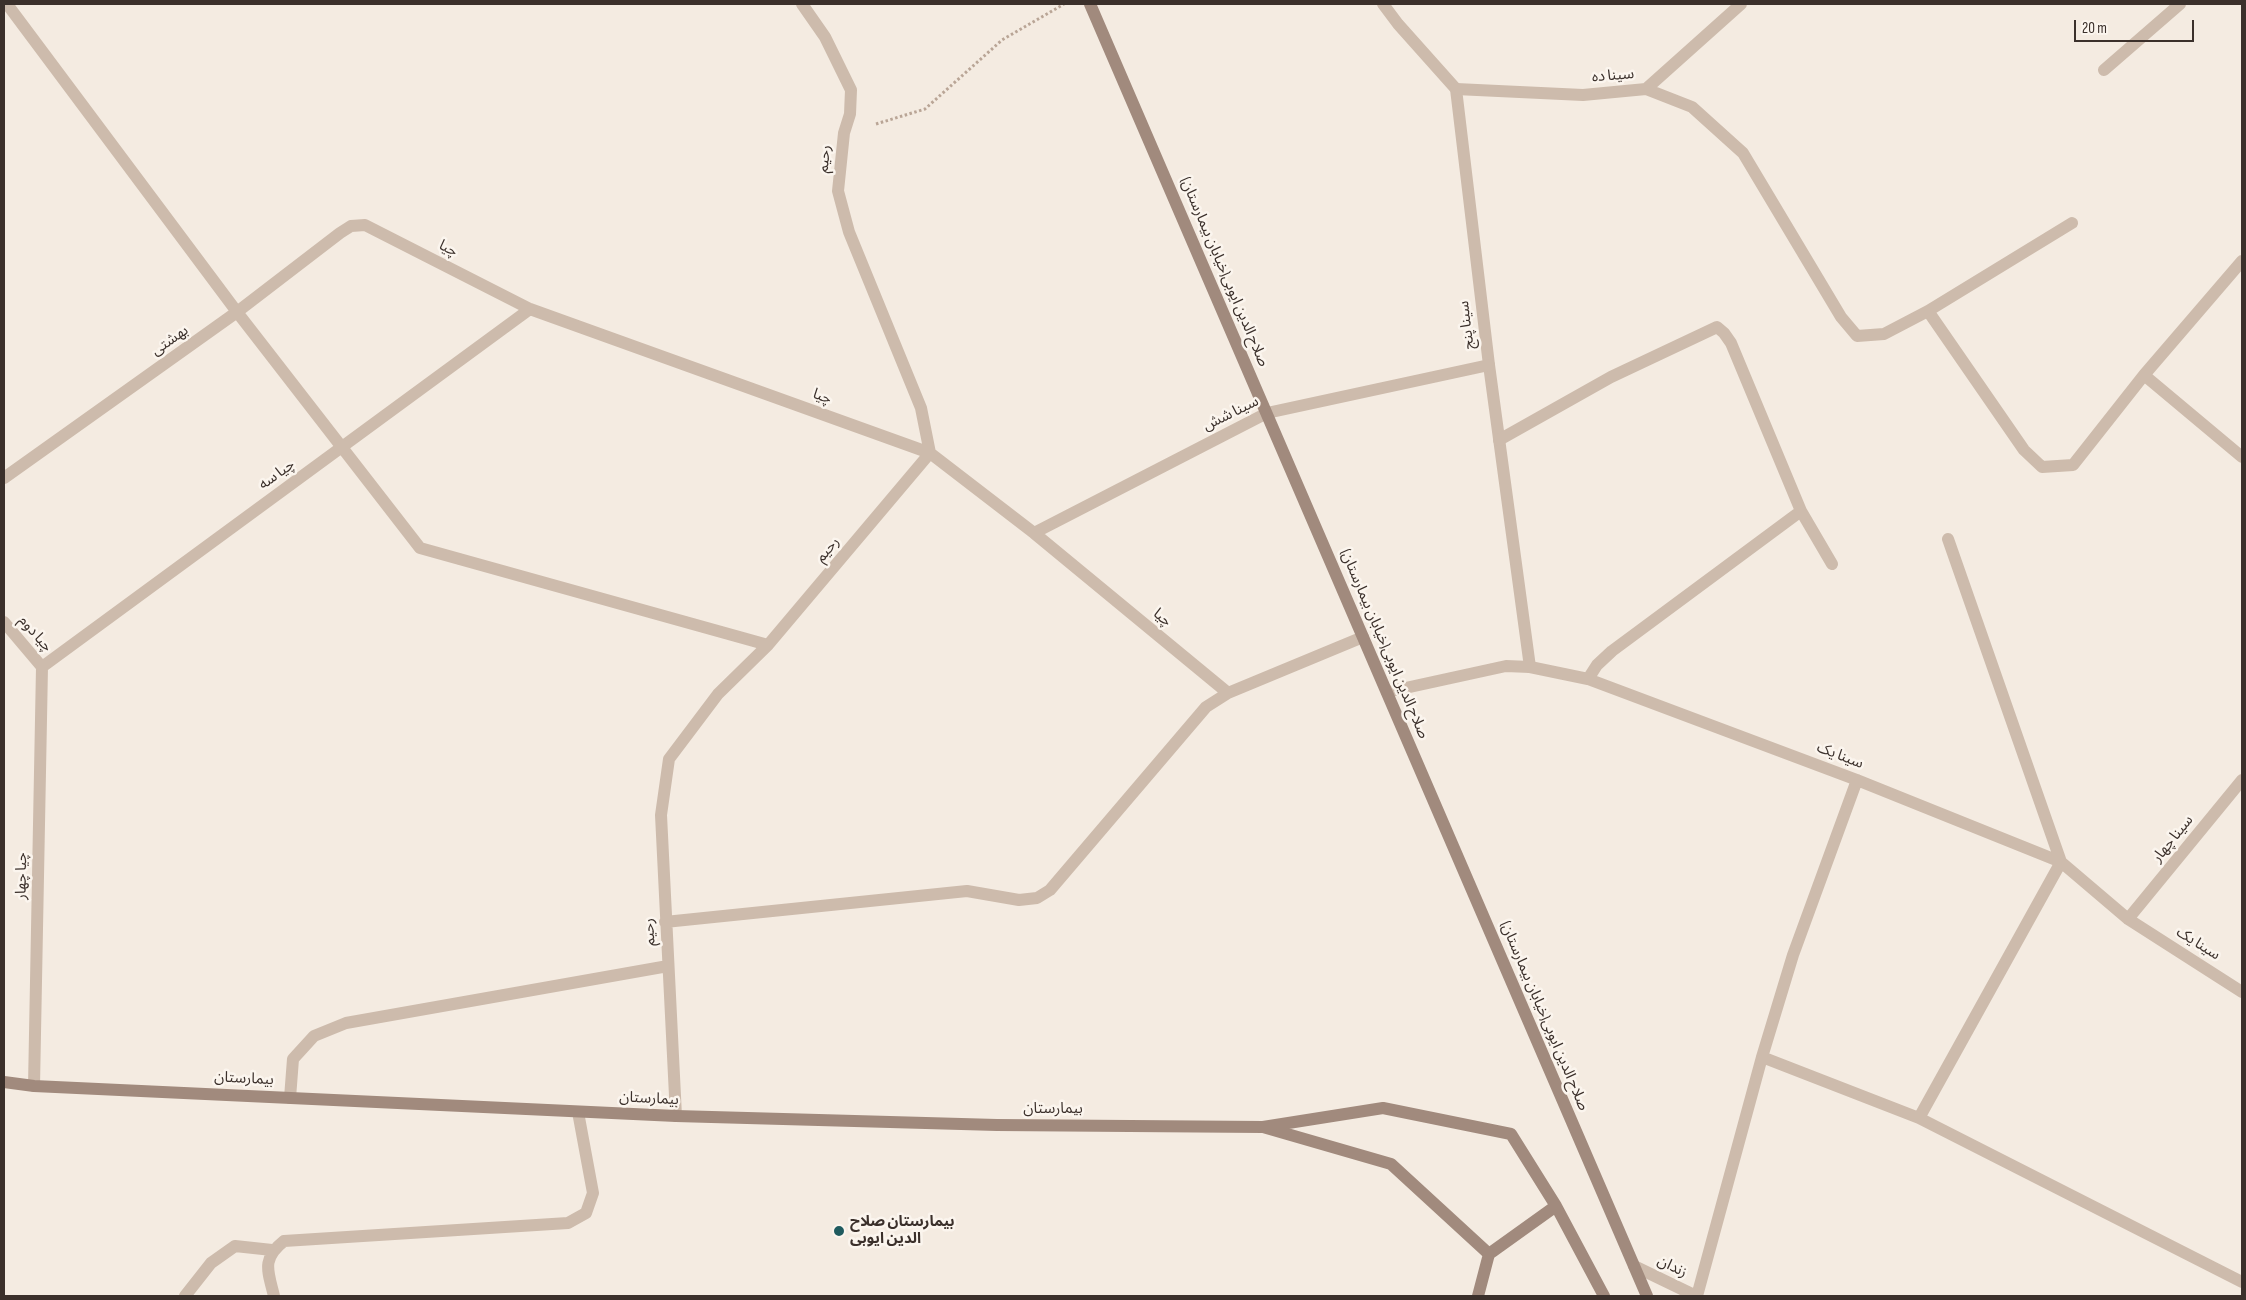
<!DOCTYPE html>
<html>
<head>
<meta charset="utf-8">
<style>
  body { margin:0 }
  #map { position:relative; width:2246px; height:1300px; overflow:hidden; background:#f4ebe1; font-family:"Sofia Sans Condensed",sans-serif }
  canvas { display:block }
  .frame { position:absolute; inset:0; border:5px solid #3b302b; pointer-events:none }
  .scale { position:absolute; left:2074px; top:20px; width:120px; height:22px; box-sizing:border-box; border:2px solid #3b302b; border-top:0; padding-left:6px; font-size:15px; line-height:18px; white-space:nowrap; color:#3b302b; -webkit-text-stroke:4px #fbf5ee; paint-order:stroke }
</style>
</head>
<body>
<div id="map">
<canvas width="2246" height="1300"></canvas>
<div class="frame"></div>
<div class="scale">20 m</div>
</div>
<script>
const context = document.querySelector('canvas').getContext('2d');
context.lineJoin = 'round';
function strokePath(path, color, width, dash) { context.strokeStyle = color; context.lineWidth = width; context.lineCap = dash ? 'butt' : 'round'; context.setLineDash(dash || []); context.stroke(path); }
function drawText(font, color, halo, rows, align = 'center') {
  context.font = font + ' "Sofia Sans Condensed","Noto Sans Arabic",sans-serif'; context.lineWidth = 5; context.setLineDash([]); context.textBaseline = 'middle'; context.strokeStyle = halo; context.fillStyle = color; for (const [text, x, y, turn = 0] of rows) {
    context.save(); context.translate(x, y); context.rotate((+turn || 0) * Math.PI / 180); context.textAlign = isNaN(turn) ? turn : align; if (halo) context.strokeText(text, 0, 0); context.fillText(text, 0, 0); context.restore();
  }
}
strokePath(new Path2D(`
  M876,124L925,109L1002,40L1064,4`), '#b9a596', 3, [2.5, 2.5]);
strokePath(new Path2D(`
  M1383,4L1398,24L1456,89L1489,365L1530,667
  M185,1296L211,1263L235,1246L272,1250
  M274,1296C268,1271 261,1259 284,1241L568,1223L586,1213L593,1193L578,1112`), '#cdbbac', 12);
strokePath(new Path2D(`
  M7,4L237,312L420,548L768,645
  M2104,70L2180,4
  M1456,89L1583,95L1646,89L1741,4
  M1646,89L1692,107L1743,153L1841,317L1857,336L1884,334L1928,311L2072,223
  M1928,311L2024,450L2042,467L2073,465L2144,375L2242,261
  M2144,375L2242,457
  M1499,440L1611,377L1717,327L1724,333L1731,343L1801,511L1832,564
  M4,478L237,312L340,233L351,226L365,225L530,309L930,453L1034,533L1228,693
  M1034,533L1267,413L1489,365
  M4,622L42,667
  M42,667L530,309
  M1588,679L1597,665L1612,651L1801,511
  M1387,692L1506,666L1530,667L1588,679L1857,780L2061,862L2128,919L2242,992
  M2128,919L2242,780
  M665,922L967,891L1019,900L1037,898L1050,890L1206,707L1228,693L1363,637
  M1762,1057L1919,1118L2242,1282
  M34,1086L42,667
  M290,1098L293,1059L314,1036L346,1023L668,966
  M676,1116L661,815L669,759L718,694L768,645L930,453L921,408L849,232L838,191L844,133L850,114L851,90L825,37L802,4
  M1919,1118L2061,862L1948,539
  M1634,1266L1696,1296
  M1697,1296L1762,1057L1793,955L1857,780`), '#cdbbac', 12);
strokePath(new Path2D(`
  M1090,4L1647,1296
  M4,1082L34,1086L676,1116L997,1125L1263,1127
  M1489,1254L1391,1164L1263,1127L1383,1108L1511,1134L1556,1206L1604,1296
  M1478,1296L1489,1254L1556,1206`), '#a18a7d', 12);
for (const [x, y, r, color] of [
  [839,1231,6,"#1f5a5e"]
]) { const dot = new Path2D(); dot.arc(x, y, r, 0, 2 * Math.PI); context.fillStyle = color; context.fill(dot); strokePath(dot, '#fbf5ee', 2); }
drawText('15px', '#3b302b', '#fbf5ee', [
  ["سینا ده",1613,76,-5],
  ["رحیم",825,159,-84],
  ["چیا",448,249,27],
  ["صلاح الدین ایوبی(خیابان بیمارستان)",1224,272,67],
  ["سینا پنج",1467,325,-97],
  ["بهشتی",170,341,-35],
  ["چیا",822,397,20],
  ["سینا شش",1231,414,-26],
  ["چیا سه",277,475,-36],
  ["رحیم",828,550,-50],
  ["چیا",1162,618,40],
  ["چیا دوم",35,634,49],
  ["صلاح الدین ایوبی(خیابان بیمارستان)",1384,644,67],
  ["سینا یک",1840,756,21],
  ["سینا چهار",2173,839,-51],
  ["چیا چهار",22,876,-89],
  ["رحیم",650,932,-93],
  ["سینا یک",2198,944,32],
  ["صلاح الدین ایوبی(خیابان بیمارستان)",1544,1016,67],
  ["بیمارستان",244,1079,3],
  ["بیمارستان",649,1099,3],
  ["بیمارستان",1053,1109],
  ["زندان",1672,1267,26]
]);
drawText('bold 15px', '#3b302b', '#fbf5ee', [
  ["بیمارستان صلاح",850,1222],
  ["الدین ایوبی",850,1239]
], 'left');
</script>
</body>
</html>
